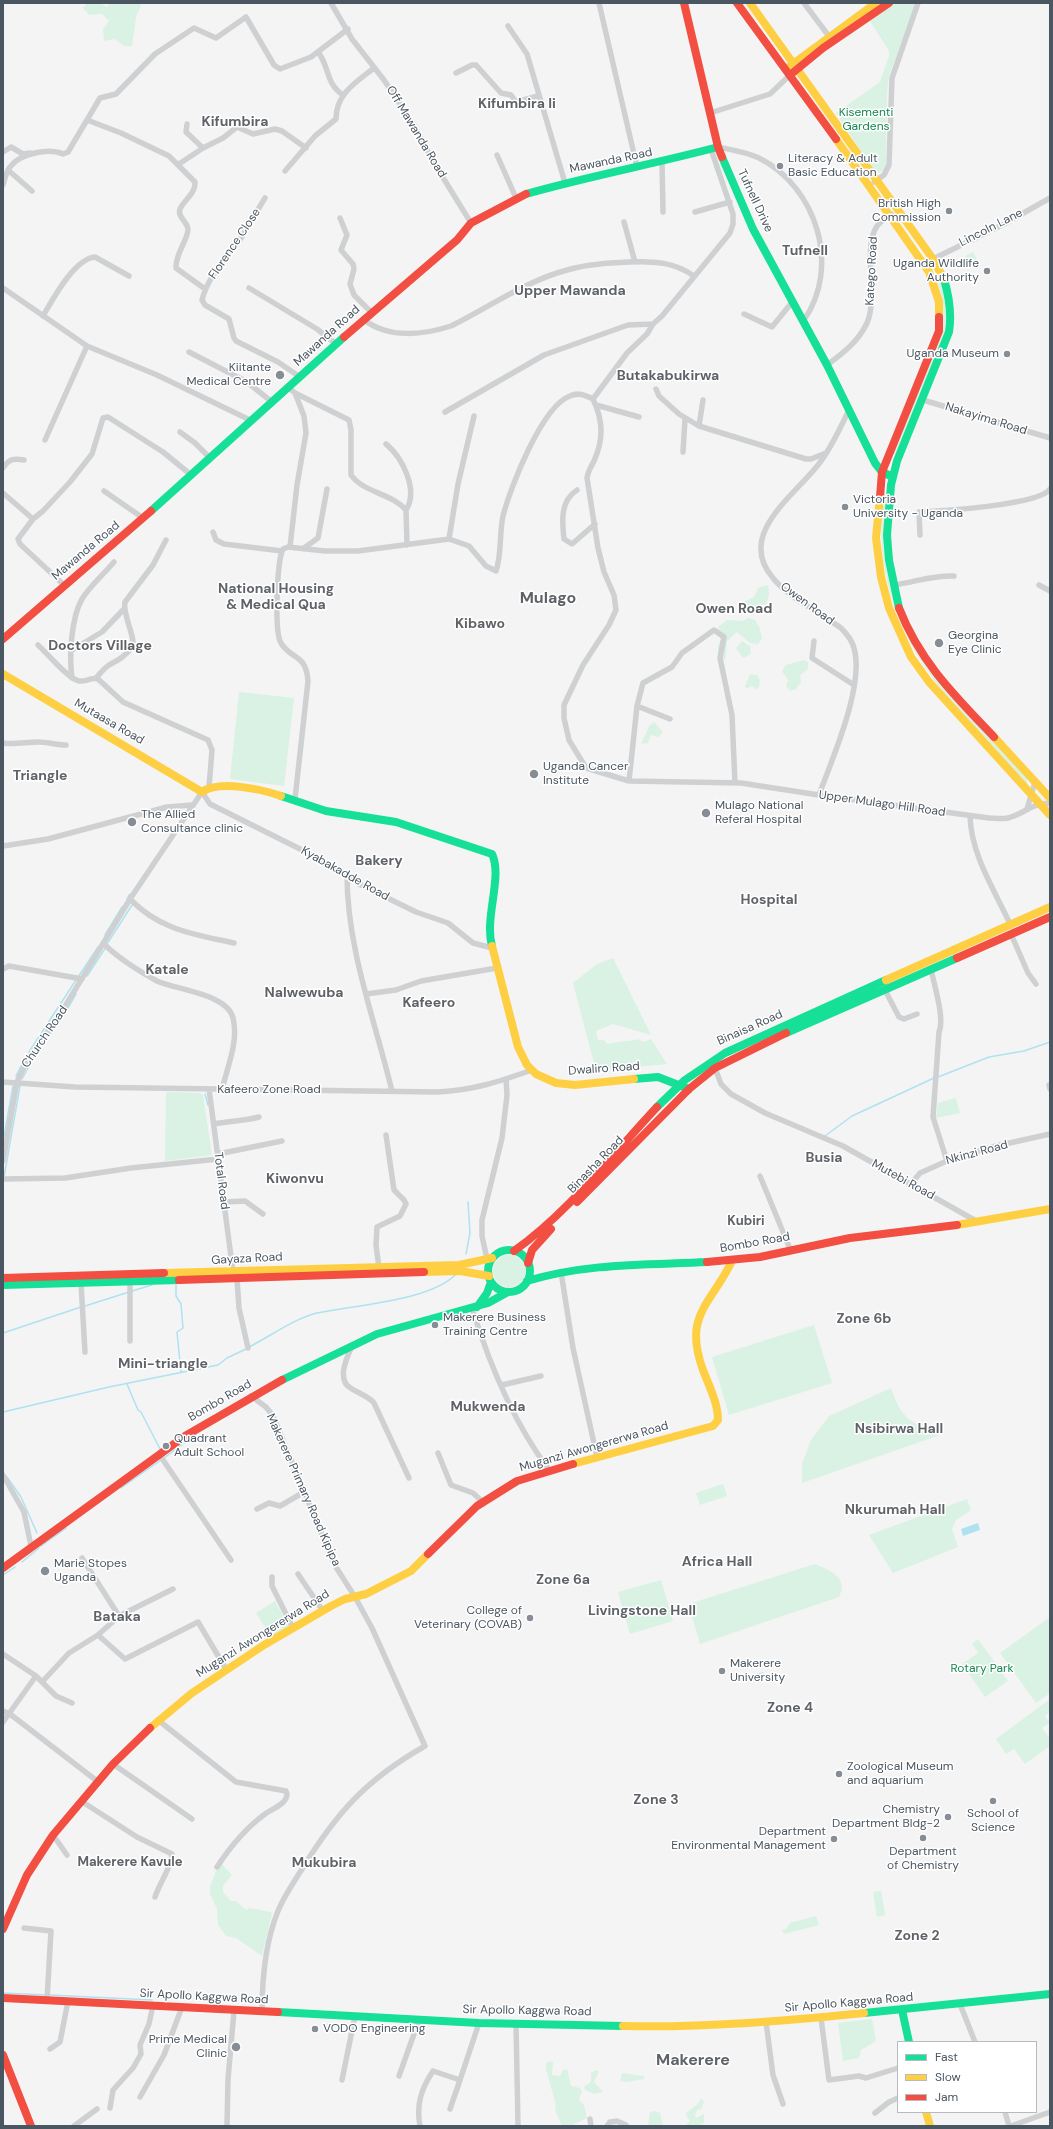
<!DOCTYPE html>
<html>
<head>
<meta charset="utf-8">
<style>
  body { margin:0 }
  #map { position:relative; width:1053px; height:2129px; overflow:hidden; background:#f4f4f4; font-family:"DM Sans",sans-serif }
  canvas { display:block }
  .frame { position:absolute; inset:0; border:4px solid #4a5661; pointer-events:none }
  .legend { position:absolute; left:897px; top:2041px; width:140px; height:72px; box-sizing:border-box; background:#fff; border:1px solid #b7bbc0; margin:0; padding:5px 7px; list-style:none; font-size:12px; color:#4a5661 }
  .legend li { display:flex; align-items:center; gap:8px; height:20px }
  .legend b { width:20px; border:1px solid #b7bbc0 }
</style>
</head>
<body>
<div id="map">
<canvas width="1053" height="2129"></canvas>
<div class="frame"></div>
<ul class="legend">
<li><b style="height:5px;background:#16e098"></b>Fast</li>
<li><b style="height:5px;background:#ffcf43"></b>Slow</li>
<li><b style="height:5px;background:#f24e42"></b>Jam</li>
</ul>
</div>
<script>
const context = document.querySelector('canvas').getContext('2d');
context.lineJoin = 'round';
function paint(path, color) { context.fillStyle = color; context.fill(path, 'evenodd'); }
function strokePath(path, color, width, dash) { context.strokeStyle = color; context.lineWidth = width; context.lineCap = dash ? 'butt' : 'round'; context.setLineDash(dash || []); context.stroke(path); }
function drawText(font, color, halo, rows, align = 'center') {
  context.font = font + ' "DM Sans",sans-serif'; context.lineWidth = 3; context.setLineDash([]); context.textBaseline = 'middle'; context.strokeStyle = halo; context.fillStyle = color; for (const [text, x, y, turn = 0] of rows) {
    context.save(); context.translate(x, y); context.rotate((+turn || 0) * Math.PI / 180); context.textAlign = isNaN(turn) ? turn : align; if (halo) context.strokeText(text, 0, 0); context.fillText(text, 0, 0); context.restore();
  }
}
paint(new Path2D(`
  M87,3H99L107,7L110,3H142L136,17L132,46H124L115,39L104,41L103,29L109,21L102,14L89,15L83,8Z
  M895,3H916L889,76L887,93L886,165L884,170L876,174L836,113L880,82L889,56V51L870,21Z
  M973,252L979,263L969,265L965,256Z
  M936,272L945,290L948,310L946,333L896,455L892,453L943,328V307L935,275Z
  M883,491L887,497L885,542L907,633L1027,778V786C965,717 894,655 883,557C880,535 882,513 883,491Z
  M768,585L769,595L766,604L759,605L751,615L744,609L745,601L754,597L758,588Z
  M748,618L755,620L760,629L762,638L758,644L750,643L737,632L727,641L726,657L723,661L718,658V646L721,639L716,632L719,626L727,620L743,621Z
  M742,641L750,646L751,654L743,658L736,648Z
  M804,660L808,662V669L800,675L801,682L796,689L790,691L786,686L788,680L782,671L786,665Z
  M750,674L757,675L760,680L759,688L756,689L752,686L747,689L745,686Z
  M239,692L294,698L284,786L230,779Z
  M654,722L663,732L658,737L651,735L648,743L641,744L649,726Z
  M613,958L651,1035L613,1024L596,1031L598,1040H604L607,1044C618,1041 628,1042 638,1039L643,1042L651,1039L667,1064L596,1071L573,983L597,964Z
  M166,1092L200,1093L203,1095L212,1155L165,1161Z
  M956,1098L960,1113L936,1118L938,1103Z
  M493 1271a16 16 0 1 1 32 0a16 16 0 1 1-32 0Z
  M814,1325L832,1383L729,1415L712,1357Z
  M891,1388C902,1420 910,1422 940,1435L802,1483V1464L811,1440L829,1416Z
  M723,1484L727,1496L700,1505L696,1493Z
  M967,1499L971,1510L956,1520L952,1529L958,1547L893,1573L869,1535Z
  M815,1564C831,1571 849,1578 839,1597L700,1644L690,1610L692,1603Z
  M661,1580L673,1621L630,1634L618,1592Z
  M275,1601L289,1627L271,1637L256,1613Z
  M1050,1617V1693L1036,1703L1000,1653Z
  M978,1639L1008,1681L985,1697L962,1664L978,1653L972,1644Z
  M1050,1699V1712L1042,1718L1045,1716L1050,1723L1042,1728L1050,1739V1746L1025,1764L1014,1749L1006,1754L996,1739Z
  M222,1864L232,1875L223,1886V1892L231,1901H236L246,1910L249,1908L271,1912L272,1914L262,1956L236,1938L226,1936L218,1925L217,1909L210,1894V1887L216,1871Z
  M881,1891L885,1915L877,1917L873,1892Z
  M816,1916L819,1925L784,1934L782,1930L786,1929L790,1923Z
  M872,2019L876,2041L861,2050L859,2058L843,2061L838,2023Z
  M550,2061L553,2062L552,2075L560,2076L563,2070L567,2069L571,2086L580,2088L582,2091L579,2100L584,2105L587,2118L570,2126H562L555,2110L556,2105L546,2069V2063Z
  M596,2070L599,2072L594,2082L603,2092L594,2094L585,2090L584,2087L591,2082V2073Z
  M622,2073L644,2076V2079L627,2082L620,2081Z
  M701,2098L704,2102L701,2109L697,2110L695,2115L696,2118L704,2114V2123L697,2126H685L690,2121L687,2117L686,2113L698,2104Z
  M654,2111L660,2113L663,2126H648L650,2112Z`), '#d9f2e3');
paint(new Path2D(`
  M978,1523L980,1530L963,1536L961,1529Z`), '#aee2f0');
strokePath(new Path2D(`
  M127,899L130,894
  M105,935L122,907
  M107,944L132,905
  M87,976L106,947
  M78,977L98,947
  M29,1052L76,980
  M16,1076L22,1064
  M938,1077L989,1057L1024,1051L1050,1042
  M22,1079L39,1048L62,1018L76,994
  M205,1094L208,1105
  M825,1136L852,1116L934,1078
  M3,1142L13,1086
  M4,1177L20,1086
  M466,1254L470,1233L468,1202
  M176,1285V1296L181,1304L183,1328L177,1332L181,1372
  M132,1291L152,1285
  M85,1306L129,1292
  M3,1333L81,1307
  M249,1347C271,1336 293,1319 317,1313C354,1305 431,1301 456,1274
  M127,1384L138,1410L141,1412L160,1449
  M3,1412L109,1387L218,1365L227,1358L246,1349
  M164,1458L196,1434
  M7,1477L21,1497L37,1533
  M121,1488L161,1460
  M41,1546L66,1528
  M22,1562L39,1548
  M3,1575L15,1567
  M759,1674L763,1673
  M3,1993L46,1995
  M50,1995L152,2000`), '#aee2f0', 1.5);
strokePath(new Path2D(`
  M331,3L352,39L384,80L414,125L434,163L471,223
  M599,3L637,167
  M804,3L831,39
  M508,26L527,54L565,183
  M318,52C330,67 325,83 343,95
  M456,73L472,65H476L501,93L511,95L516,102L538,96
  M710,113L770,94L790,75
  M87,120L121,133L169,156L195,182C196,193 184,200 180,209C177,217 187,221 188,229C188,240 175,254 176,268L205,289
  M187,124L186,132L203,148
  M718,147C732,150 746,152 759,158C817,187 841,267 804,320
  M3,152L11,147L23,154L30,153
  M497,155L516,198
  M662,162L663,212
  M179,164L203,148L223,138L237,127L253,134L275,129L282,131L306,148
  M8,170L32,191
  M285,171L315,136L336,119C336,94 356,82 374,68
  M874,182L884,175L889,165L892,78L918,3
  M3,185C5,179 6,172 10,167C20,153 49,148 63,154L68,152L100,98L116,94L155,54L194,28L216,38L246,17L274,65L280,69L311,57L348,29
  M265,198C257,211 249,225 241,238C227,257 208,276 202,300L205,305L229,319L234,338L236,341L278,362L300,377
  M695,212L730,202
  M340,218L347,235L341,250L353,264L354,269L350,284L354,295L371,312
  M624,222L635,262
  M924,265L933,259L1004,224L1050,198
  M3,288L87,346L157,375L252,421
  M249,288L317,329L336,344
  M744,314L772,327L793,301
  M43,316C53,299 74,259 95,257L129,276
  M363,319C388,339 423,335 451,326C489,307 526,281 567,270C587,264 609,263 630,262C654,261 674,262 694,276
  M189,352L247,382L272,402
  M827,365C843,353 858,342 867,323C879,295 862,248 877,226C881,221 886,218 891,214
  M289,388L295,393L304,416L306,433L297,485L290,547
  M656,389L659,396L679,414L699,426L806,459H811L826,453
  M295,393L349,420L351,430V475C364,493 391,493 406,510L407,545
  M593,399L627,353L647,334L653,324L662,316L730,233L733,224V214L711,149
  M923,400L1050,438
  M596,405L639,417
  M445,412L544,355L628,325L653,324
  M699,426L703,400
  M180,432L195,443L210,458
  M45,440L87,346
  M386,444C402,457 419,490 406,510
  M683,452L685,419
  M3,468C9,459 13,458 24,460
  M577,490C560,501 562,521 564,539L572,544L595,524
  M104,491L143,518
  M3,493L33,519
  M213,532L216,540L224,544L282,551
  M920,535L919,512C941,511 1040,505 1050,489
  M449,539L458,484L474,416
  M304,548L318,538L327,489
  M64,585L20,544L18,539L33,519L43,511L70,482L92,454L103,418L108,417L163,452L190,474
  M894,585C915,582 933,575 954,576
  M1039,585L1050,591
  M814,641L812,658L854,685
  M38,645C47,653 68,679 79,681C86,682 91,677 98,679L123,702L208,740L212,750L209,787
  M72,650L102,632L124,609
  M72,678C69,657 71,618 82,599C90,586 104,574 114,562
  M96,678C100,674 104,668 109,665C118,660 126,656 132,647C137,640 122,614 125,602L153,565L166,540
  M637,706L670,719
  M3,743C15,745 26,742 38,742C47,742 57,745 66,745
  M629,781L637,706L643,683L672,667L682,653L714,630L724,637L720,658L732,715L735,783
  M819,795C832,759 865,685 854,648C852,640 847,634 841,628C819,612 790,599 773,578C736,535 793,497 818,465C831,449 840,428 849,410
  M295,799L308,681C306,653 291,660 281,643C274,632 277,561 283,549L288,547L325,551H358L449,539L469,546L486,566L496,571C502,554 499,534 503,516C510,488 542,406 570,396C578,392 585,395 593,399C603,420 604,439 594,461C591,467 588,471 587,478L598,548L604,572L614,595L616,610L609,625L583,665L564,705V718L569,740L586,768L629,781L741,783L819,795L989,818C995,818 1005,820 1011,817C1027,812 1030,804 1050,803
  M1027,809L1035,782
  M970,816C971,855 995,891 1011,926
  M3,846L48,839L167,807L192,805
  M347,875C347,949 375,1020 392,1091
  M130,899C160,930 193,934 234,943
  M1011,934L1028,973L1036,984
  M104,944C117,957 140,972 157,981C177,990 228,994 233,1018C239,1042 227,1067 222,1090
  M3,969L9,966L82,979
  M931,969C934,985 945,1018 939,1032L933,1117L947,1161
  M885,990L899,1017L904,1019L917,1014
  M366,994L396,990L421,981L497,968
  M715,1068L721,1084L731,1094L765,1113L843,1146L978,1222
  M3,1082L75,1087L438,1092C474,1090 498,1082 532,1070
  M1049,1085L1050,1089
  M209,1089L233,1272
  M214,1124C229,1121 244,1121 259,1117
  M218,1154L282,1141
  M3,1161L17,1082L29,1057L61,1013L130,899L202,792L210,804L300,849L347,875L359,884L416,912L448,923L473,943L492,948
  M760,1176L790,1249
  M3,1179L65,1178L131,1168L218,1159
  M914,1186L915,1179L920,1173L947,1161L996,1146L1050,1134
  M224,1202L245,1201L263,1214
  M487,1259L482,1236V1220L502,1138L507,1095L506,1079
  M379,1268L376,1245L377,1227L400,1216L406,1204L404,1200L394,1190L386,1135
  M561,1272L573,1348L597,1457
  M237,1279L239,1308L248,1348
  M130,1281V1341
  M81,1283L85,1352
  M472,1308C489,1363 514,1423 549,1470
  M352,1346C346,1359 336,1381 352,1389C360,1394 368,1396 374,1403L409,1478
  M502,1385L541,1376
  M251,1396L266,1407L273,1416L334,1564L355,1597L372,1628L425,1746C367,1779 337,1812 302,1869C294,1882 284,1896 278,1911C265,1943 262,1979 262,2012
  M438,1453L451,1485L473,1493L483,1502
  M159,1454L231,1560
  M3,1475L24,1512L31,1546
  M257,1509L269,1503L280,1506L304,1492
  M82,1558L119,1616
  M298,1574L323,1611
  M272,1577V1586L293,1628
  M98,1635L125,1659L198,1622L226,1669
  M3,1654L36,1676L56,1696L72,1703
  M42,1682L69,1653L98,1635L119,1616L173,1589
  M3,1711L10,1714L97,1781
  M158,1720L236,1782L286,1791L287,1794C287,1804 272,1809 265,1814C246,1828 230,1847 217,1867
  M3,1722L36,1676
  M113,1764L192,1819
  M81,1801L137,1837L172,1854C172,1866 159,1884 155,1897
  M53,1835L67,1855
  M24,1928L51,1931L47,2000
  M960,2004L975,2042
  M821,2018L829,2080L859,2076L866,2078L898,2068
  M766,2022L773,2075L783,2104
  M516,2023L518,2126
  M50,2049L60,2042L68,2001
  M399,2076L419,2020
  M342,2080L355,2016
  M140,2097L164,2055L182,2007
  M110,2108L113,2090L133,2068L141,2054L140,2045L149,2024L153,2005
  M450,2109L460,2080
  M1005,2112L1009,2126
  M875,2113L889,2102L898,2098
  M590,2119L591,2126
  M74,2126L97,2109
  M227,2126L228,2079L234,2011
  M420,2126C416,2105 421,2089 433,2071L460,2080L479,2023
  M607,2126L610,2122L617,2121L626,2125
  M1011,2126L1050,2112`), '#ced0d2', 5.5);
strokePath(new Path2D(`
  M722,157L753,229L827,365L875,463L882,472L893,477
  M526,194C589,176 654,164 718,147
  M151,511L344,337
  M899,608L889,560L887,535L891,485L897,461L949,332C952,314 949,296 944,279
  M281,796L326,811L396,822L492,854C503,877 484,918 492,946
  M786,1033L957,958
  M634,1079L658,1077L689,1089
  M657,1107L685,1080L725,1053L886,980
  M488 1271a21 21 0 1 1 42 0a21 21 0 1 1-42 0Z
  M527,1281C587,1263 646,1265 707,1262
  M3,1285L179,1280
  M477,1307L487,1293L491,1282
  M282,1380L377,1334L488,1303L508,1292
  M902,2010L909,2042
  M278,2012L479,2023L623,2026
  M864,2013L1050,1994`), '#16e098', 8);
strokePath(new Path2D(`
  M750,3L933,259L944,279
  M786,69L876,3
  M836,139L929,272L939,302V317
  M880,497L876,538L881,577L889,608L911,657L929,682L1050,815
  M3,674L202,792C219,780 261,789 281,796
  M994,737L1050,798
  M492,946L518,1047L527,1065L536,1074L556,1083L575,1085L634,1079
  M886,980L1050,907
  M957,1225L1050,1209
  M424,1272L460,1271L489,1276
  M164,1273L459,1265L492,1258
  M573,1464L713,1426L718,1420C718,1403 709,1386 703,1370C683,1315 710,1306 732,1261
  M150,1728L192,1693L264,1645L331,1606L345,1599L366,1594L411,1571L428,1554
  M623,2026C703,2028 783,2021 864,2013
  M926,2112L930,2126`), '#ffcf43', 8);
strokePath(new Path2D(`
  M684,3L718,147L722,157
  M737,3L836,139
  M790,75L823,48L889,3
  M344,337L457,240L471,223L526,194
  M880,497L882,472L939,331V317
  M899,608C920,662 955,696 994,737
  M3,639L151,511
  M957,958L1050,917
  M577,1202L689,1089L715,1068L786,1033
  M514,1251C568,1213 612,1155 657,1107
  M707,1262L760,1257L850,1238L957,1225
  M528,1263L532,1250L551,1229
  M3,1278L164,1273
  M179,1280L424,1272
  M428,1554L477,1506L517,1481L573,1464
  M3,1568L185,1436L282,1380
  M3,1929L27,1875L53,1835L113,1764L150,1728
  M3,1998L278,2012
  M3,2055L31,2126`), '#f24e42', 8);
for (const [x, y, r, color] of [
  [780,166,4,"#868d94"],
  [949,211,4,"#868d94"],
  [987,271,4,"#868d94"],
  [1007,354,4,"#868d94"],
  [280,375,5,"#868d94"],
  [845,507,4,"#868d94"],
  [939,643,5,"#868d94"],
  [534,774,5,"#868d94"],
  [706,813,5,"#868d94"],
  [132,822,5,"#868d94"],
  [435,1325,4,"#868d94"],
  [166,1446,4,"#868d94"],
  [45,1571,5,"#868d94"],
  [530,1618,4,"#868d94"],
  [722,1671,4,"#868d94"],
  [839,1774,4,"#868d94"],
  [993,1801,4,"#868d94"],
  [948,1817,4,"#868d94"],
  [923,1838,4,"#868d94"],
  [834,1839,4,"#868d94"],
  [315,2029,4,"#868d94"],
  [236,2047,5,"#868d94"]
]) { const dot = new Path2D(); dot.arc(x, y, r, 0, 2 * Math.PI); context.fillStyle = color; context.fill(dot); strokePath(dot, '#fff', 1.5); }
drawText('12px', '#17864f', '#fff', [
  ["Kisementi",866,113],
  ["Gardens",866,127],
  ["Rotary Park",982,1669]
]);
drawText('12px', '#4a5661', '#fff', [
  ["Off Mawanda Road",416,132,59],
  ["Mawanda Road",611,161,-12],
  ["Tufnell Drive",755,201,65],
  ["Lincoln Lane",991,228,-27],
  ["Florence Close",235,244,-56],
  ["Katego Road",872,271,-87],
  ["Mawanda Road",327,336,-42],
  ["Nakayima Road",986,419,17],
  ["Mawanda Road",86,551,-40],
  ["Owen Road",807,604,36],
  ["Mutaasa Road",109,722,30],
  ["Upper Mulago Hill Road",882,804,8],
  ["Kyabakadde Road",345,874,29],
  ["Binaisa Road",750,1028,-24],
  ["Church Road",45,1037,-56],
  ["Dwaliro Road",604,1069,-4],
  ["Kafeero Zone Road",269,1090],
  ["Nkinzi Road",977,1153,-15],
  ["Binasha Road",596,1165,-46],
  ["Mutebi Road",903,1180,29],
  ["Total Road",221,1181,83],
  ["Bombo Road",755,1243,-10],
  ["Gayaza Road",247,1259,-3],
  ["Bombo Road",220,1401,-30],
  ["Muganzi Awongererwa Road",594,1447,-16],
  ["Makerere Primary Road Kipipa",303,1490,66],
  ["Muganzi Awongererwa Road",263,1634,-32],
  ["Sir Apollo Kaggwa Road",204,1997,3],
  ["Sir Apollo Kaggwa Road",849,2003,-5],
  ["Sir Apollo Kaggwa Road",527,2011,1]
]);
drawText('12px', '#4a5661', '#fff', [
  ["Literacy & Adult",788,159],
  ["Basic Education",788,173],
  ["British High",941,204,"right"],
  ["Commission",941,218,"right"],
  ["Uganda Wildlife",979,264,"right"],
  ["Authority",979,278,"right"],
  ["Uganda Museum",999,354,"right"],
  ["Kiitante",271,368,"right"],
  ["Medical Centre",271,382,"right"],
  ["Victoria",853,500],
  ["University - Uganda",853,514],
  ["Georgina",948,636],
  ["Eye Clinic",948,650],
  ["Uganda Cancer",543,767],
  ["Institute",543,781],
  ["Mulago National",715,806],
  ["Referal Hospital",715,820],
  ["The Allied",141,815],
  ["Consultance clinic",141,829],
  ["Makerere Business",443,1318],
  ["Training Centre",443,1332],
  ["Quadrant",174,1439],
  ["Adult School",174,1453],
  ["Marie Stopes",54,1564],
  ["Uganda",54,1578],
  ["College of",522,1611,"right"],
  ["Veterinary (COVAB)",522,1625,"right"],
  ["Makerere",730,1664],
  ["University",730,1678],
  ["Zoological Museum",847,1767],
  ["and aquarium",847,1781],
  ["Chemistry",940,1810,"right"],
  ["Department Bldg-2",940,1824,"right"],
  ["School of",993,1814,"center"],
  ["Science",993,1828,"center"],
  ["Department",826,1832,"right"],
  ["Environmental Management",826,1846,"right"],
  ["Department",923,1852,"center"],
  ["of Chemistry",923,1866,"center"],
  ["VODO Engineering",323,2029],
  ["Prime Medical",227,2040,"right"],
  ["Clinic",227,2054,"right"]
], 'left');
drawText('bold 13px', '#5f6368', '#fff', [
  ["Kubiri",746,1222],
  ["Makerere Kavule",130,1863]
]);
drawText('bold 14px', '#5f6368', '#fff', [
  ["Kifumbira Ii",517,104],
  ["Kifumbira",235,122],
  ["Tufnell",805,251],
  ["Upper Mawanda",570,291],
  ["Butakabukirwa",668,376],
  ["National Housing",276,589],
  ["& Medical Qua",276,605],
  ["Owen Road",734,609],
  ["Kibawo",480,624],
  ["Doctors Village",100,646],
  ["Triangle",40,776],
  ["Bakery",379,861],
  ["Hospital",769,900],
  ["Katale",167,970],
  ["Nalwewuba",304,993],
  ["Kafeero",429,1003],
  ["Busia",824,1158],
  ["Kiwonvu",295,1179],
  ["Zone 6b",864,1319],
  ["Mini-triangle",163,1364],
  ["Mukwenda",488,1407],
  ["Nsibirwa Hall",899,1429],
  ["Nkurumah Hall",895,1510],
  ["Africa Hall",717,1562],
  ["Zone 6a",563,1580],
  ["Livingstone Hall",642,1611],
  ["Bataka",117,1617],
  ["Zone 4",790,1708],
  ["Zone 3",656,1800],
  ["Mukubira",324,1863],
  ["Zone 2",917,1936]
]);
drawText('bold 16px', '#5f6368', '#fff', [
  ["Mulago",548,599],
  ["Makerere",693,2061]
]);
</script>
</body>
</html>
